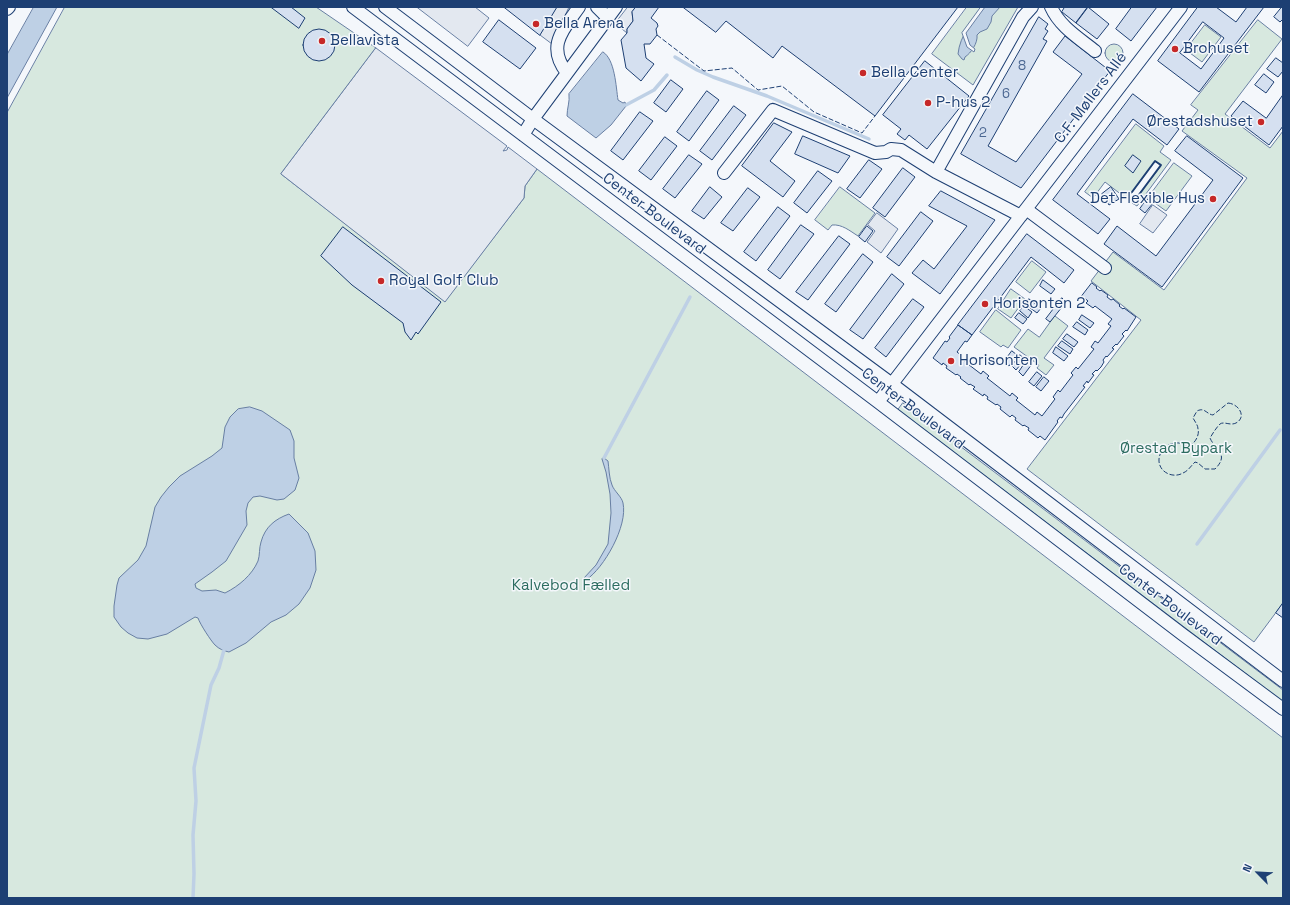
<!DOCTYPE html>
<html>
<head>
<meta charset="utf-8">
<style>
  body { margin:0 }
  #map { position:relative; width:1290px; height:905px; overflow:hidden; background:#f4f7fb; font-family:"Space Grotesk",sans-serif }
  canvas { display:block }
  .frame { position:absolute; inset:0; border:8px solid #1d3f73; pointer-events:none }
  .north { position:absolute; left:1238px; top:853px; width:40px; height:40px; -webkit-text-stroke:3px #f4f7fb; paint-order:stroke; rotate:294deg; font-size:11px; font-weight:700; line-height:16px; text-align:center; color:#1d3f73 }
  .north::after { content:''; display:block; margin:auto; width:14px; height:18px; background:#1d3f73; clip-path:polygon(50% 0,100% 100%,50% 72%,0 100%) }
</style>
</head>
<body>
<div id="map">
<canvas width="1290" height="905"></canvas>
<div class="frame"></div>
<div class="north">N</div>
</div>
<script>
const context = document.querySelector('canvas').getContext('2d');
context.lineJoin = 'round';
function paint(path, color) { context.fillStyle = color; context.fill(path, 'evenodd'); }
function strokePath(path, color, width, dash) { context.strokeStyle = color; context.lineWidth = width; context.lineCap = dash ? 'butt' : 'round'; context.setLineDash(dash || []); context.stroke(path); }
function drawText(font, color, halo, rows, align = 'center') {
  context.font = font + ' "Space Grotesk",sans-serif'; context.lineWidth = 3; context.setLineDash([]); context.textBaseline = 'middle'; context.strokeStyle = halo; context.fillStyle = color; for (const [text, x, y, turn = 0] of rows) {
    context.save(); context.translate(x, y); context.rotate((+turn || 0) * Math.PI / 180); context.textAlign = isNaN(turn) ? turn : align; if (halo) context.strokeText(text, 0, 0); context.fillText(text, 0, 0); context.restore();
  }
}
const green = new Path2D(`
  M65,7H316L376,48L281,174L445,301L524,198L525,186L537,169L1283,738V898H7V113Z
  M967,7H1018L973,85L932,54Z
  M1258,20L1282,39L1225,114L1270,148L1283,131V603L1254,642L1027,469L1141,320L1091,281L1113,252L1164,290L1247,178L1182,131L1198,110L1191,105Z
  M1205,25L1221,37L1202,62L1186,50Z
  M1105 53a9 9 0 1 1 18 0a9 9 0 1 1-18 0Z
  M1136,124L1164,146L1160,152L1171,160L1137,206L1132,203L1161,166L1155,161L1127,199L1105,182L1093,198L1085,192Z
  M1174,163L1192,176L1166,211L1148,198Z
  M840,187L875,213L858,236C850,231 842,224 832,225L828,230L815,220Z
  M1032,261L1046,272L1030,293L1016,282Z
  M1011,289L1025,299L1011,318L998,309Z
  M996,310L1021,330L1008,348L1003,345L1001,347L980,332Z
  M1055,316L1068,326L1044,358L1054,365L1046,375L1037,368L1039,365L1014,347L1028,329L1039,337Z
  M903,403L1283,690V702L898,410Z`);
paint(green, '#d7e8df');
strokePath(green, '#687fa3', 1);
const parking = new Path2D(`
  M417,7H475L489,18L468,46Z
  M557,7H569L552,44L540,35Z
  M628,7H636L632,12L633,21L627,29V33L617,25V21Z
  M376,48L507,146L503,151L507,150L508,147L537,169L525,186L524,198L445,302L281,174Z
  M1153,205L1167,215L1153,233L1140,224Z
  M877,213L898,229L881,253L867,242L875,231L868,225Z`);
paint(parking, '#e3e8f0');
strokePath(parking, '#687fa3', 1);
const water = new Path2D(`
  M34,7H57L7,98V55Z
  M984,7H1000L992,16L991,22L987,29L980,32L977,35C978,43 971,53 965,57L964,60L962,59L958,54C960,35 972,22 984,7Z
  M603,52C615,59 616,87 618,100L623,103L625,102L626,106L611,125L596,138L567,116C567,108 570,102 569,94Z
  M250,407L262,411L290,430L294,441V458L299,478L295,490L284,499L277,500L260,496L253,497L248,503L246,511L247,525L226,561L212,572L195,584L196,588L202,591L216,590L225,593C239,586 252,575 258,561C260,555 259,548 261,542C265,527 275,519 289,514L308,533L315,551L316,570L310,588L299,604L286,615L271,622L246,643L229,652C224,651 219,649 215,645C211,641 200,624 198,618L195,617L167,634L148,639L137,638L128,633L121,627L114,617V606L117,585L119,578L138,560L146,546L155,507L161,497L169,487L180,476L212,456L222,448L225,427L230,417L238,409Z
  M604,458L608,461C609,468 609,478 612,485C614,491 622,497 623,503C628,526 604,568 586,580L584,578L596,565L608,544L611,513L610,494L606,472L602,459Z`);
paint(water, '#bed0e5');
strokePath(water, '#687fa3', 1);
const pier = new Path2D(`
  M981,7H985L966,33L970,45L975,49L974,52L967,47L962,33Z`);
paint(pier, '#f4f7fb');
strokePath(pier, '#687fa3', 1);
strokePath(new Path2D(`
  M675,57L697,70L713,77L767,96L869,139
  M626,105L654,90L667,75
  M604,458L690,297
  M1197,544L1280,430
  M193,898L194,874L193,835L196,801L194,768L211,685L219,668L224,650`), '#bed0e5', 3.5);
const building = new Path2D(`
  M271,7H291L305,18L299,28Z
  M504,7H557L540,35Z
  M636,7H659L651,18L657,23L658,26L656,29L657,35L650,44H644L646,58L654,64L641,81L626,68L621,40L627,33V29L633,21L632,12Z
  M683,7H958L875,116L782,46L773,58L726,21L716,32Z
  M1065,7H1088L1076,23L1062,12Z
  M1088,7L1109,24L1097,39L1076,23Z
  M1132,7H1157L1131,41L1116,29Z
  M1198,7H1216L1236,22L1247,7H1264L1199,92L1158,61ZM1203,22L1224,38L1201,69L1180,53Z
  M1282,7H1283V19L1280,22L1274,17Z
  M1039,17L1048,24L1045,29L1048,31L1043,39L1047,41L988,146L1016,162L1082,74L1053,52L1065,36L1110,71L1021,188L961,154Z
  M499,20L536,48L520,69L483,42Z
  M303 45a16 16 0 1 1 32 0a16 16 0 1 1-32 0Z
  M1276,58L1283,63V71L1278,77L1267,69Z
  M925,61L969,96L927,149L909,135L905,140L897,134L901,129L883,115Z
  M1264,74L1274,82L1266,93L1255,85Z
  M671,80L683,89L666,112L654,103Z
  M707,91L719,100L689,141L677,132Z
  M1133,94L1179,129L1167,145L1133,119L1077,194L1110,219L1098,234L1053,200Z
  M1283,95V126L1269,145L1231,116L1243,101L1266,118Z
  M734,106L746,115L712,160L700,151Z
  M640,112L653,121L623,160L611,151Z
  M774,123L792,132L770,161L795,181L783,197L742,166Z
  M803,136L850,156L838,173L795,154Z
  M1187,136L1243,178L1162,287L1104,244L1117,226L1156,256L1213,180L1175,151Z
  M665,137L677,146L651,180L639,171Z
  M689,155L702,164L675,198L663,189Z
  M1133,155L1141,161L1133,173L1125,166Z
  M869,160L882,169L860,198L847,189Z
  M903,168L915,177L885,217L873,208Z
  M818,171L832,181L807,213L794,203Z
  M710,187L722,197L704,219L692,211Z
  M1111,187L1119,199L1109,205L1102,194Z
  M748,188L760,197L733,231L721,223Z
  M941,191L995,220L940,294L912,273L923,260L934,269L967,226L929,206Z
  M1147,199L1153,203L1145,213L1140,209Z
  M778,207L790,216L756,261L744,252Z
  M921,212L933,221L899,266L887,257Z
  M801,225L814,234L780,279L768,270Z
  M867,226L873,231L865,242L859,237Z
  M343,227L441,302L418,334L416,332L411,340L405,332L403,323L352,285L321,256Z
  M1027,234L1074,270L1064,283L1031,257L972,335L958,325Z
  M839,236L850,244L808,300L796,292Z
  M863,254L873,262L836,312L825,304Z
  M892,274L904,284L863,339L850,330Z
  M1043,280L1055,289L1051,294L1040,286Z
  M1092,283L1097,287L1096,288L1100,291L1101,290L1108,295L1107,297L1111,300L1113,299L1120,305L1119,306L1123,309L1124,308L1136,317L1127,331L1126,330L1122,334L1124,336L1117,345L1116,344L1112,348L1114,349L1107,357L1106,356L1103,360L1104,362L1101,367L1097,371L1096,370L1092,374L1094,375L1088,383L1087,381L1083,386L1085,387L1064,414L1062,418L1060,417L1057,421L1058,422L1045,440L1040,436L1038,438L1028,430L1029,428L1024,425L1023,426L1015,420L1016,418L1012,415L1010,417L1000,409L1001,407L997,404L996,405L987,399L988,397L984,394L983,396L973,389L975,387L970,384L969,385L960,378L961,377L957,374L956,375L946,368L947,366L943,363L942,365L933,358L945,341L947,342L950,338L949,337L958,325L972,335L967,342L965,341L957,352L962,356L960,358L981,374L983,371L989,376L987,378L1010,396L1012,393L1018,398L1016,400L1035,415L1037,412L1042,416L1055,399L1053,397L1058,390L1060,392L1073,375L1071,373L1076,367L1078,369L1094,349L1091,347L1095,341L1098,343L1111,326L1108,324L1112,319L1095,306L1093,308L1086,303L1088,301L1082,296Z
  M1062,298L1066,302L1050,322L1046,319Z
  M913,299L924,307L886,357L875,348Z
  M1029,299L1041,308L1037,313L1025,304Z
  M1024,306L1032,312L1028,318L1020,311Z
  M1019,313L1027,319L1023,324L1015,318Z
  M1082,315L1094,323L1090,328L1079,320Z
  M1077,322L1088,330L1085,335L1073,327Z
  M1067,334L1078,342L1074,347L1063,339Z
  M1062,341L1073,349L1070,354L1058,346Z
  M1056,347L1068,356L1064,361L1053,353Z
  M1012,351L1017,355L1009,366L1004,362Z
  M1020,355L1025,359L1016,370L1012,366Z
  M1027,360L1032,364L1023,376L1019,372Z
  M1037,372L1042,376L1034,386L1029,382Z
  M1044,377L1049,381L1041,391L1036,387Z
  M1283,603V618L1276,613Z`);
paint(building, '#d5e0f0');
strokePath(building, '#1d3f73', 1);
const minor = new Path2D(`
  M353,7L878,402L1182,634L1283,709
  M385,7L533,119L892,384L1283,681
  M597,7L607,17
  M1051,7C1060,27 1079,38 1095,51
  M7,9L9,7
  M567,73C546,46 563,30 579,7
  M523,135L533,119L616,7
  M936,172L1023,17L1032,7
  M724,173L773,110L875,153L886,152L891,149L901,150L936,172L1021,216
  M1026,209L1105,268
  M878,402L1181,7`);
strokePath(minor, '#1d3f73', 14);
strokePath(minor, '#f4f7fb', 12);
strokePath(new Path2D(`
  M657,35L704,71L732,68L758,90L782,86L814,112L862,133L875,116
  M1228,403C1239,404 1247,417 1236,423C1230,426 1224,421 1220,424C1216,428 1213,433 1210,438C1215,450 1230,454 1215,469H1205L1198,463L1195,462C1191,466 1188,471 1183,473C1173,479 1158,472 1159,459C1160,449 1169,442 1179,443C1182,444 1184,446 1187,446C1194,446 1200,435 1198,429C1198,425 1195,422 1193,418L1197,411C1205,407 1206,414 1213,415Z`), '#1d3f73', 1, [5, 2]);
strokePath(new Path2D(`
  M1132,192L1155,161L1161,165L1138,196`), '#1d3f73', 2);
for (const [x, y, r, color] of [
  [536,24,4,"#c62828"],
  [322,41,4,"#c62828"],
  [1175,49,4,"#c62828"],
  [863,73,4,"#c62828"],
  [928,103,4,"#c62828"],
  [1261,122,4,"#c62828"],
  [1213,199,4,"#c62828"],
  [381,281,4,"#c62828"],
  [985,304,4,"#c62828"],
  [951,361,4,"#c62828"]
]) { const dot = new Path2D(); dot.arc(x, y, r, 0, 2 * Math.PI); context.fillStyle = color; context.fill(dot); strokePath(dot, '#f4f7fb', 1.5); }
drawText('13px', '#4b6792', null, [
  ["8",1022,66],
  ["6",1006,94],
  ["2",983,133]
]);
drawText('15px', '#1d3f73', '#f4f7fb', [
  ["Bella Arena",544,24],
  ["Bellavista",330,41],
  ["Brohuset",1183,49],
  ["Bella Center",871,73],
  ["P-hus 2",936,103],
  ["Ørestadshuset",1253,122,"right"],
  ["Det Flexible Hus",1205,199,"right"],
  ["Royal Golf Club",389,281],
  ["Horisonten 2",993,304],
  ["Horisonten",959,361]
], 'left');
drawText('15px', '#1d3f73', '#f4f7fb', [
  ["C.F. Møllers Allé",1091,98,-53],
  ["Center Boulevard",654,214,37],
  ["Center Boulevard",913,409,37],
  ["Center Boulevard",1170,605,37]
]);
drawText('15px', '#2c6c60', '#f4f7fb', [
  ["Ørestad Bypark",1176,449],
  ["Kalvebod Fælled",571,586]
]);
</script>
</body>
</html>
